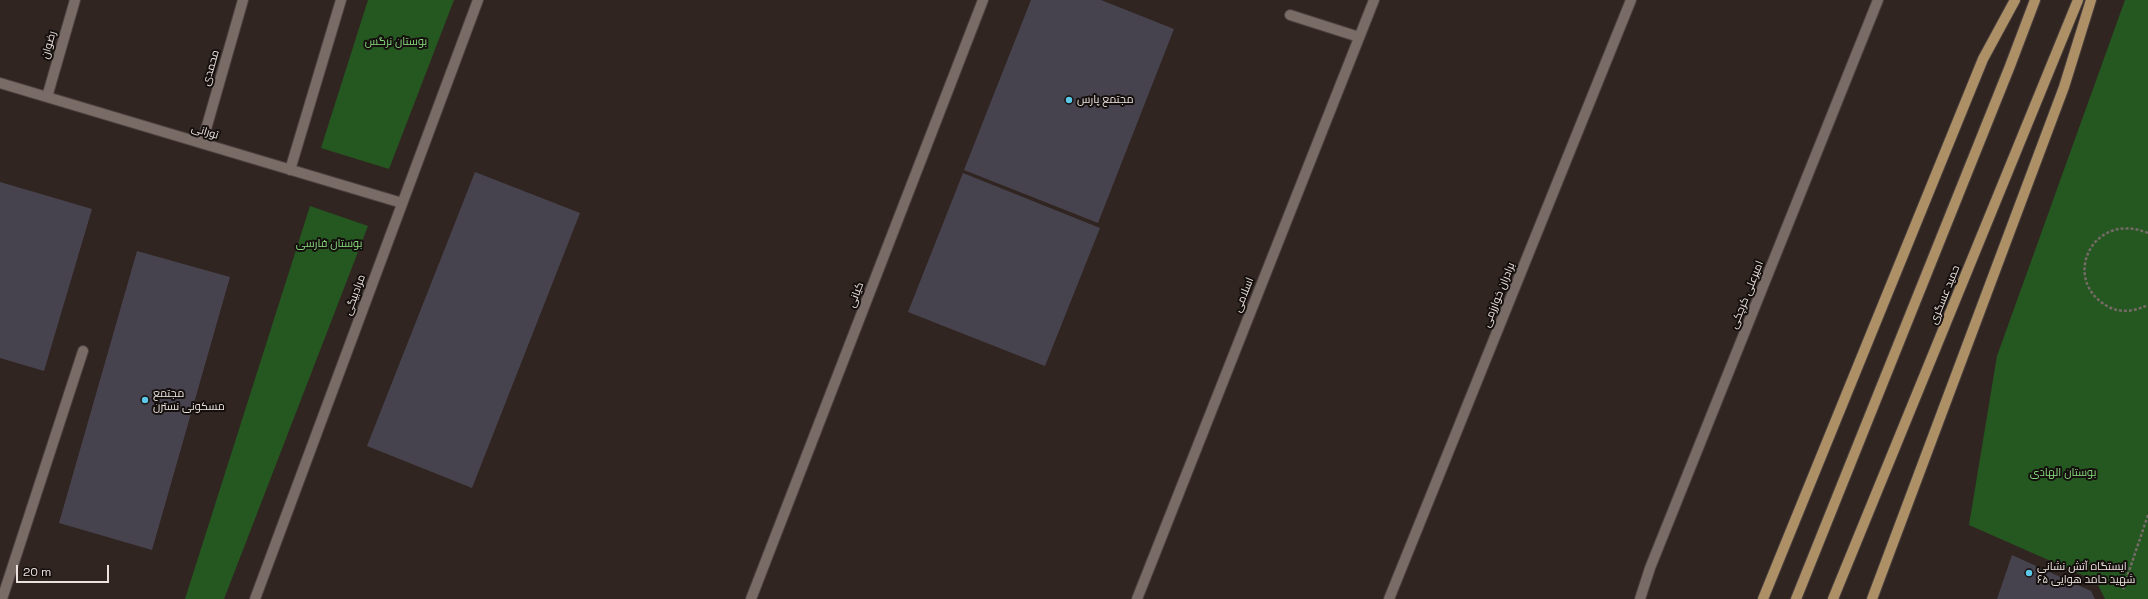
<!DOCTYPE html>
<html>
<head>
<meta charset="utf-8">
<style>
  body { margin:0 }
  #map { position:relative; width:2148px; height:599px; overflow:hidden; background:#312521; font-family:"Space Grotesk",sans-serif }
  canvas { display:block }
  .scale { position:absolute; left:16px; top:565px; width:93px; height:18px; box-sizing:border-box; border:2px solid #ebe2df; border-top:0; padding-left:5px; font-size:12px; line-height:14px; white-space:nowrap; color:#ebe2df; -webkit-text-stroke:3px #15100e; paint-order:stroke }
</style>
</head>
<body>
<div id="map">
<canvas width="2148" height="599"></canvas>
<div class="scale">20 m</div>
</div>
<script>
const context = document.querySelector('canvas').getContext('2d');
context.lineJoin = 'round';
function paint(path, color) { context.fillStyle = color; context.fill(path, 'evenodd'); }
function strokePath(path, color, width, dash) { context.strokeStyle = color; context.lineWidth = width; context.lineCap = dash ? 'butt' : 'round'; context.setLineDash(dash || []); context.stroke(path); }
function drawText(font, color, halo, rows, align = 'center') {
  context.font = font + ' "Space Grotesk",Cairo,sans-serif'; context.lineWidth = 4; context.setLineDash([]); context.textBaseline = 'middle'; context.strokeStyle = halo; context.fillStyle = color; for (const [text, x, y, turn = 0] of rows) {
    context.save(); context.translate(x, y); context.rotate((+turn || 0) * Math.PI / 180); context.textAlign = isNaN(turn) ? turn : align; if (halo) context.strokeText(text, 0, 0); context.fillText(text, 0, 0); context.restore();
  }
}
paint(new Path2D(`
  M368,0H454L389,169L321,148Z
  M2125,0H2148V599H2105L2096,581L1969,525L1997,356Z
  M310,206L368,226L224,599H185Z`), '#255820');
paint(new Path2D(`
  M1031,0H1101L1174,29L1098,223L964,170Z
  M475,172L580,213L472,488L367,446Z
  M963,173L1100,228L1045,366L908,312Z
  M0,182L92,209L44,371L0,358Z
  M137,251L230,277L152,550L59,523Z
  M2012,555L2091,591L2095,599H1997Z`), '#47434e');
const minor = new Path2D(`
  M1290,15L1359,37
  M0,83L402,203
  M47,97L75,0
  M202,143L243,0
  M290,170L341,0
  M2,599L83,351
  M255,599L478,0
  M751,599L983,0
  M1137,599L1374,0
  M1389,599L1631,0
  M1640,599L1650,568L1878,0`);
const major = new Path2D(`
  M1763,599L1983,59L2015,0
  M1796,599L2010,66L2035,0
  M1833,599L2078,0
  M1872,599L2064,87L2091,0`);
strokePath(minor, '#4b413e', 12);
strokePath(major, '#4b413e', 12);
strokePath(new Path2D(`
  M2148,233C2093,210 2060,279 2107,306C2121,314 2135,311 2148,305
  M2123,589L2148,515`), '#746a66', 2.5, [3, 2]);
strokePath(minor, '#796b66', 10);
strokePath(major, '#ae9067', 10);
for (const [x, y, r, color] of [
  [1069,100,4,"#5dc7e8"],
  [145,400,4,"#5dc7e8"],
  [2029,573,4,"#5dc7e8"]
]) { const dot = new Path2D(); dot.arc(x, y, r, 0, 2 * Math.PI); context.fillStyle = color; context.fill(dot); strokePath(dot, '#15100e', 1.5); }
drawText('11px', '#87d97d', '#15100e', [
  ["بوستان نرگس",396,42],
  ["بوستان فارسی",329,244],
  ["بوستان الهادی",2063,473]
]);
drawText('11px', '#ebe2df', '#15100e', [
  ["رضوان",49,45,-74],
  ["محمدی",211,68,-74],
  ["تورانی",205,132,17],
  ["مرادبیگی",355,295,-70],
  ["کیانی",856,295,-69],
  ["اسلامی",1244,295,-68],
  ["برادران خوارزمی",1499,295,-68],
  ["امیرعلی کرچکی",1747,295,-68],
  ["حمید عسگری",1945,295,-68]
]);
drawText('11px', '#ebe2df', '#15100e', [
  ["مجتمع پارس",1077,100],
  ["مجتمع",153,394],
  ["مسکونی نسترن",153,407],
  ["ایستگاه آتش نشانی",2037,567],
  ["۶۵ شهید حامد هوایی",2037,580]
], 'left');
</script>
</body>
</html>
